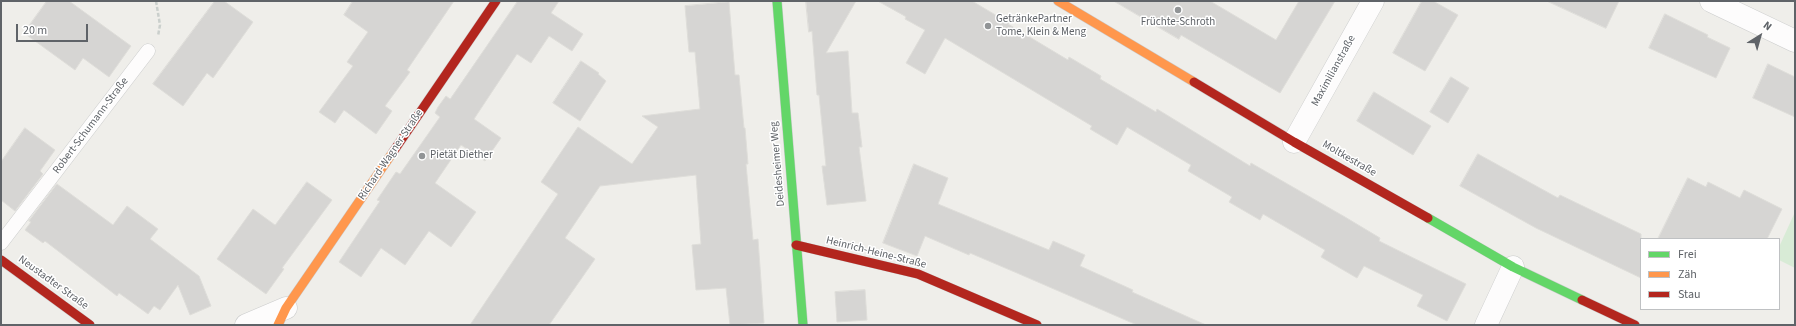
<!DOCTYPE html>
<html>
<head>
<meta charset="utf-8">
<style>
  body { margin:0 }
  #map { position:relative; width:1796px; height:326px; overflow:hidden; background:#efeeea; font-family:"Source Sans 3",sans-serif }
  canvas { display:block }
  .frame { position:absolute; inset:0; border:2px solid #5f6368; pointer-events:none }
  .legend { position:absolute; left:1640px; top:238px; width:140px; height:72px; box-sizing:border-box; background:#fff; border:1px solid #bfc1c3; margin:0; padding:5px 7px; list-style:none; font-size:12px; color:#5f6368 }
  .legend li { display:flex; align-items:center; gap:8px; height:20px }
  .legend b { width:20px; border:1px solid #bfc1c3 }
  .north { position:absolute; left:1740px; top:16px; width:40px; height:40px; -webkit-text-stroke:3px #fff; paint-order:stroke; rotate:37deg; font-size:11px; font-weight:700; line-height:16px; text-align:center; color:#5f6368 }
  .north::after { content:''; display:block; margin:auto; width:14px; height:18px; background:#5f6368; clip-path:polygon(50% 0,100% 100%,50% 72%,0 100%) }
  .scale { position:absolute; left:16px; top:24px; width:72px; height:18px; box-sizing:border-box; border:2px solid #5f6368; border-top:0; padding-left:5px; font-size:12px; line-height:14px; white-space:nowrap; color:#5f6368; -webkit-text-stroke:3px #fff; paint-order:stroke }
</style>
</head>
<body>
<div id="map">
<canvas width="1796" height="326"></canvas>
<div class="frame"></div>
<ul class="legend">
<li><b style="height:5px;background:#63d668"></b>Frei</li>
<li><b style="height:5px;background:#ff974d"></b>Zäh</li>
<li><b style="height:5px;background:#b3261e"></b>Stau</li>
</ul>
<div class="north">N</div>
<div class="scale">20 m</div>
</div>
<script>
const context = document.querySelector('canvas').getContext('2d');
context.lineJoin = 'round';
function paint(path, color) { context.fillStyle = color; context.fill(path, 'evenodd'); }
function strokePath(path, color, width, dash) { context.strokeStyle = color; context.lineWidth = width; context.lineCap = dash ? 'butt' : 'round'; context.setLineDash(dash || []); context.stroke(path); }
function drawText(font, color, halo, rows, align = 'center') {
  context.font = font + ' "Source Sans 3",sans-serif'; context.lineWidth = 3; context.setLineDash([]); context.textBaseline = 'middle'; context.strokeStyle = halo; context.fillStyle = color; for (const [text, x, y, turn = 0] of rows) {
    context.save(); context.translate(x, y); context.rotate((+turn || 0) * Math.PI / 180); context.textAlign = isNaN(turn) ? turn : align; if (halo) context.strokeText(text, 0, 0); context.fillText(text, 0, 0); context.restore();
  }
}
paint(new Path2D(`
  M1795,212V268L1779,260V247Z`), '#d8ebd6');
const building = new Path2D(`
  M47,1H69L131,46L109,77L83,58L75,70L24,33Z
  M215,1H224L253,22L213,78L207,73L183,106L153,84Z
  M353,1H454L407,70L410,72L385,106L392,111L376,134L344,110L335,123L319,112L353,66L347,62L368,32L344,15Z
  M518,1H559L551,13L583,34L572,51L549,36L531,63L517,54L474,119L501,138L485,161L461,145L435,183L476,212L451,247L429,231L405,265L381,248L361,277L339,262L380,201L377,200L396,172L400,174L440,117L435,113L438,107L446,96L450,99Z
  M806,1H856L826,53L848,51L852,113H858L862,147H859L866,201L827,205L822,166H826L819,95H817L812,31L809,32Z
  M878,1H972L1009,23L1008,24L1068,60L1069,57L1101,76L1100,79L1156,112L1157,109L1250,166L1251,163L1345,217L1380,238L1379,241L1466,284L1447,321L1417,306L1423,295L1364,266L1357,278L1321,257L1325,250L1263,214L1260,220L1229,202L1232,197L1188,171L1191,165L1127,127L1117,145L1090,129L1092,126L945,38L925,74L906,63L925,30L905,19L906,17Z
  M1114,1H1210L1276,40L1299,1H1335L1280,93L1181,35L1179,39Z
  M1422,1H1433L1458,15L1425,71L1393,53Z
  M1547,1H1619L1606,28Z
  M729,2L735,75H739L744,128H745L748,164H746L753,240L758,239L764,323L730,325L726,288L696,290L692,245L701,244L696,175L600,186L565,238L595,259L549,325H470L558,194L541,182L578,127L632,164L658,127L642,116L700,109L695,52H689L685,6Z
  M1665,14L1708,35L1707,37L1730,48L1716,78L1649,48Z
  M581,61L599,73L598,74L606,81L580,121L553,103Z
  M1768,64L1795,77V117L1753,98Z
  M1451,77L1469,88L1448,123L1430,112Z
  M1374,92L1431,126L1413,155L1357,121Z
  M25,128L55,150L40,171L43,174L15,211L1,200V162Z
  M1478,154L1558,198L1560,195L1641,234V278L1536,228L1460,186Z
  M914,164L948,178L938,204L1049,250L1053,241L1085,255L1080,266L1133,290L1132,292L1206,325H1137L1017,273L970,253L969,255L925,236L917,256L883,243Z
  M1688,178L1706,187L1708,182L1740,198L1744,190L1782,209L1767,239H1658Z
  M307,182L332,200L282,268L284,269L266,294L217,259L253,209L275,225Z
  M57,184L113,225L127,206L158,229L150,239L199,276L211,306L190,315L178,285L160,310L154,306L148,314L119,293L117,296L45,241L43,243L25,230L31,222L29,221Z
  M865,290L867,320L837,322L835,292Z`);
paint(building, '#d6d5d3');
strokePath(building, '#deddd9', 1);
const lane = new Path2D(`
  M1,243L148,51`);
const street = new Path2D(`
  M1711,1L1795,41
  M1294,142L1373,1
  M246,325L286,308
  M1486,325L1513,267`);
const fast = new Path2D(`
  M777,1L803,325
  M1428,218L1513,267L1582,300`);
const slow = new Path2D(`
  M1058,1L1194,82
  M278,325L286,308L393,152`);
const jam = new Path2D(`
  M1194,82L1294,142L1428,218
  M393,152L496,1
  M796,245L918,274L1037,325
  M1,260L90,325
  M1582,300L1635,325`);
strokePath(lane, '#cbcccc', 15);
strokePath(street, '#cbcccc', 23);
strokePath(fast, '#cacacb', 10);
strokePath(slow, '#cacacb', 10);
strokePath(jam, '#cacacb', 10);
strokePath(new Path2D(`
  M156,1L160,25L158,36`), '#cacfcc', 2.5, [4, 2]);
strokePath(lane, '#fdfcfc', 14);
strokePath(street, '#fdfcfc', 22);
strokePath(fast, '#63d668', 9);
strokePath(slow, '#ff974d', 9);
strokePath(jam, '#b3261e', 9);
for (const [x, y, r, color] of [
  [1178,10,4,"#919496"],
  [988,26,4,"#919496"],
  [422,156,4,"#919496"]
]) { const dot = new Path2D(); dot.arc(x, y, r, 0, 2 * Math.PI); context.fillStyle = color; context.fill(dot); strokePath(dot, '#fff', 1.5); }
drawText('11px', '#5f6368', '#fff', [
  ["GetränkePartner",996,20],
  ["Tome, Klein & Meng",996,33],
  ["Früchte-Schroth",1178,23,"center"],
  ["Pietät Diether",430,156]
], 'left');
drawText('11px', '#5f6368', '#fff', [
  ["Maximilianstraße",1334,71,-61],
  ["Robert-Schumann-Straße",91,126,-53],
  ["Richard-Wagner-Straße",391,155,-56],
  ["Moltkestraße",1349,159,30],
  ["Deidesheimer Weg",778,164,-95],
  ["Heinrich-Heine-Straße",876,253,14],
  ["Neustadter Straße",53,283,36]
]);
</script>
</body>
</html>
